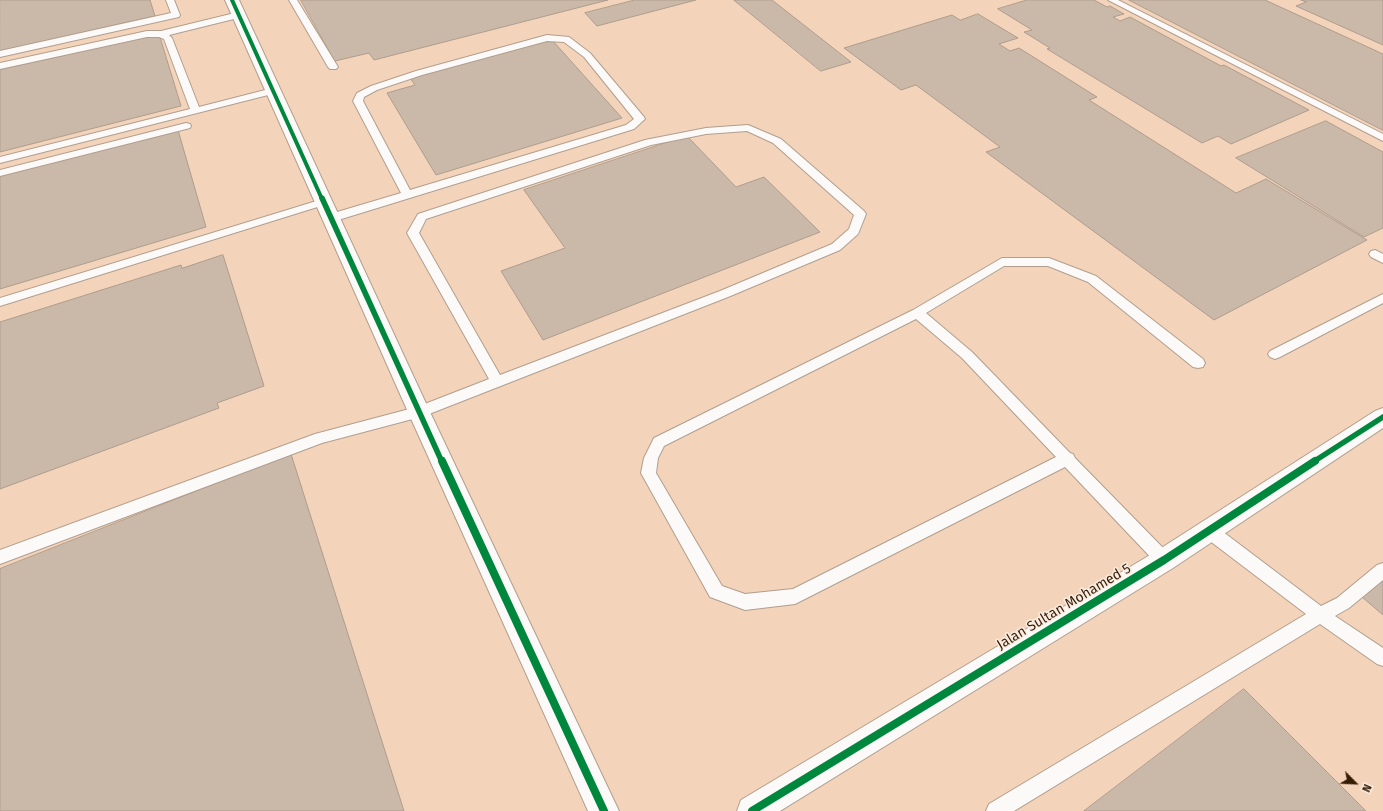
<!DOCTYPE html>
<html>
<head>
<meta charset="utf-8">
<style>
  body { margin:0 }
  #map { position:relative; width:1383px; height:811px; overflow:hidden; background:#ecddd1; font-family:"Fira Sans",sans-serif }
  canvas { display:block }
  .north { position:absolute; left:1335px; top:763px; width:40px; height:40px; -webkit-text-stroke:3px #faece1; paint-order:stroke; rotate:114deg; font-size:11px; font-weight:700; line-height:16px; text-align:center; color:#351c05 }
  .north::after { content:''; display:block; margin:auto; width:14px; height:18px; background:#351c05; clip-path:polygon(50% 0,100% 100%,50% 72%,0 100%) }
</style>
</head>
<body>
<div id="map">
<canvas width="1383" height="811"></canvas>
<div class="north">N</div>
</div>
<script>
const context = document.querySelector('canvas').getContext('2d');
context.lineJoin = 'round';
function paint(path, color) { context.fillStyle = color; context.fill(path, 'evenodd'); }
function strokePath(path, color, width, dash) { context.strokeStyle = color; context.lineWidth = width; context.lineCap = dash ? 'butt' : 'round'; context.setLineDash(dash || []); context.stroke(path); }
function drawText(font, color, halo, rows, align = 'center') {
  context.font = font + ' "Fira Sans",sans-serif'; context.lineWidth = 3; context.setLineDash([]); context.textBaseline = 'middle'; context.strokeStyle = halo; context.fillStyle = color; for (const [text, x, y, turn = 0] of rows) {
    context.save(); context.translate(x, y); context.rotate((+turn || 0) * Math.PI / 180); context.textAlign = isNaN(turn) ? turn : align; if (halo) context.strokeText(text, 0, 0); context.fillText(text, 0, 0); context.restore();
  }
}
paint(new Path2D(`
  M0,0H1383V811H0Z`), '#f3d4ba');
const building = new Path2D(`
  M0,0H150L155,16L0,51Z
  M301,0H608L374,60L369,53L335,61Z
  M635,0H696L597,26L585,13Z
  M734,0H772L851,62L821,71Z
  M1027,0H1094L1107,7L1110,6L1124,14L1113,17L1120,21L1130,17L1221,66L1224,65L1309,110L1231,144L1218,136L1202,143L1047,49L1050,48L1024,32L1032,30L998,9Z
  M1129,0H1265L1383,54V130Z
  M1301,0H1383V45L1296,6L1306,2Z
  M978,14L1018,38L999,44L1010,51L1019,48L1097,97L1089,100L1236,193L1266,179L1367,240L1214,320L986,152L1000,147L916,85L901,90L844,48L952,15L960,20Z
  M159,34L181,106L0,152V70Z
  M552,40L622,118L436,175L387,93L415,85L410,78Z
  M1326,121L1383,152V228L1364,237L1236,158Z
  M178,130L206,227L0,289V176Z
  M687,136L736,187L764,177L820,232L543,340L501,271L565,248L524,190Z
  M223,255L264,386L217,403L219,408L0,489V322L181,265L182,268Z
  M291,454L404,811H0V569Z
  M1383,570V615L1355,591Z
  M1244,689L1366,811H1084Z`);
paint(building, '#cab8a8');
strokePath(building, '#af9d8d', 1);
const lane = new Path2D(`
  M166,0H174L180,15L179,17L0,57V51L171,13Z
  M289,0H297L338,67L336,69H330L328,67Z
  M1108,0H1118L1383,134V141Z
  M239,12L243,15L242,17L169,35L172,38L199,107L273,88L278,91L276,93L0,163V157L190,109L164,39L159,37H147L0,69V63L147,31H161Z
  M547,35L569,37L590,53L644,117L645,119L634,129L335,221H327L325,218L327,215L401,193L353,101L357,93L371,86L416,71ZM547,41L564,42L584,57L634,119L626,125L410,190L363,101L364,97L377,90L422,75Z
  M186,123L190,124L191,126L190,128L0,176V170Z
  M748,125L781,139L864,211L866,214L858,234L840,250L728,297L424,416L322,443L0,564V550L315,434L417,407L489,379L407,233L418,214L645,140L706,128ZM747,131L773,143L854,215L849,229L832,244L720,291L500,375L419,233L426,219L651,145L706,134Z
  M323,199L327,200L329,202L327,204L0,306V298Z
  M1375,250L1383,254V263L1371,257L1369,254L1371,251Z
  M1002,258H1049L1096,276L1203,359L1205,363L1203,367L1198,368L1193,367L1088,282L1048,266H1004L926,313L972,352L1070,453L1073,454L1075,458L1170,555L1172,560L1170,565L1164,567L1158,565L1065,467L795,604L745,610L710,597L641,473L644,458L654,438L913,310ZM916,319L962,358L1056,457L793,589L745,594L722,586L656,473L658,458L664,446Z
  M1383,294V303L1280,357L1275,359L1270,357L1268,354L1270,351Z
  M1208,523L1214,525L1321,606L1337,598L1377,565L1383,563V580L1349,608L1335,616L1383,648V666L1377,664L1320,624L1014,811H986L989,804L1306,614L1202,535L1200,530L1202,525Z`);
const street = new Path2D(`
  M225,0H239L430,412L619,811H588L408,412Z
  M1383,408V428L1173,568L780,811H737L741,800L1155,552L1375,411Z`);
strokePath(lane, '#b19e8e', 2);
strokePath(street, '#b19e8e', 2);
paint(lane, '#fcfaf8');
paint(street, '#fcfaf8');
strokePath(new Path2D(`
  M232,0L322,199`), '#00873e', 4);
strokePath(new Path2D(`
  M322,198L442,462
  M1313,462L1383,417`), '#00873e', 5.5);
strokePath(new Path2D(`
  M442,461L604,811
  M752,811L1164,560L1315,461`), '#00873e', 8);
drawText('14px', '#351c05', '#faece1', [
  ["Jalan Sultan Mohamed 5",1064,607,-31]
]);
</script>
</body>
</html>
